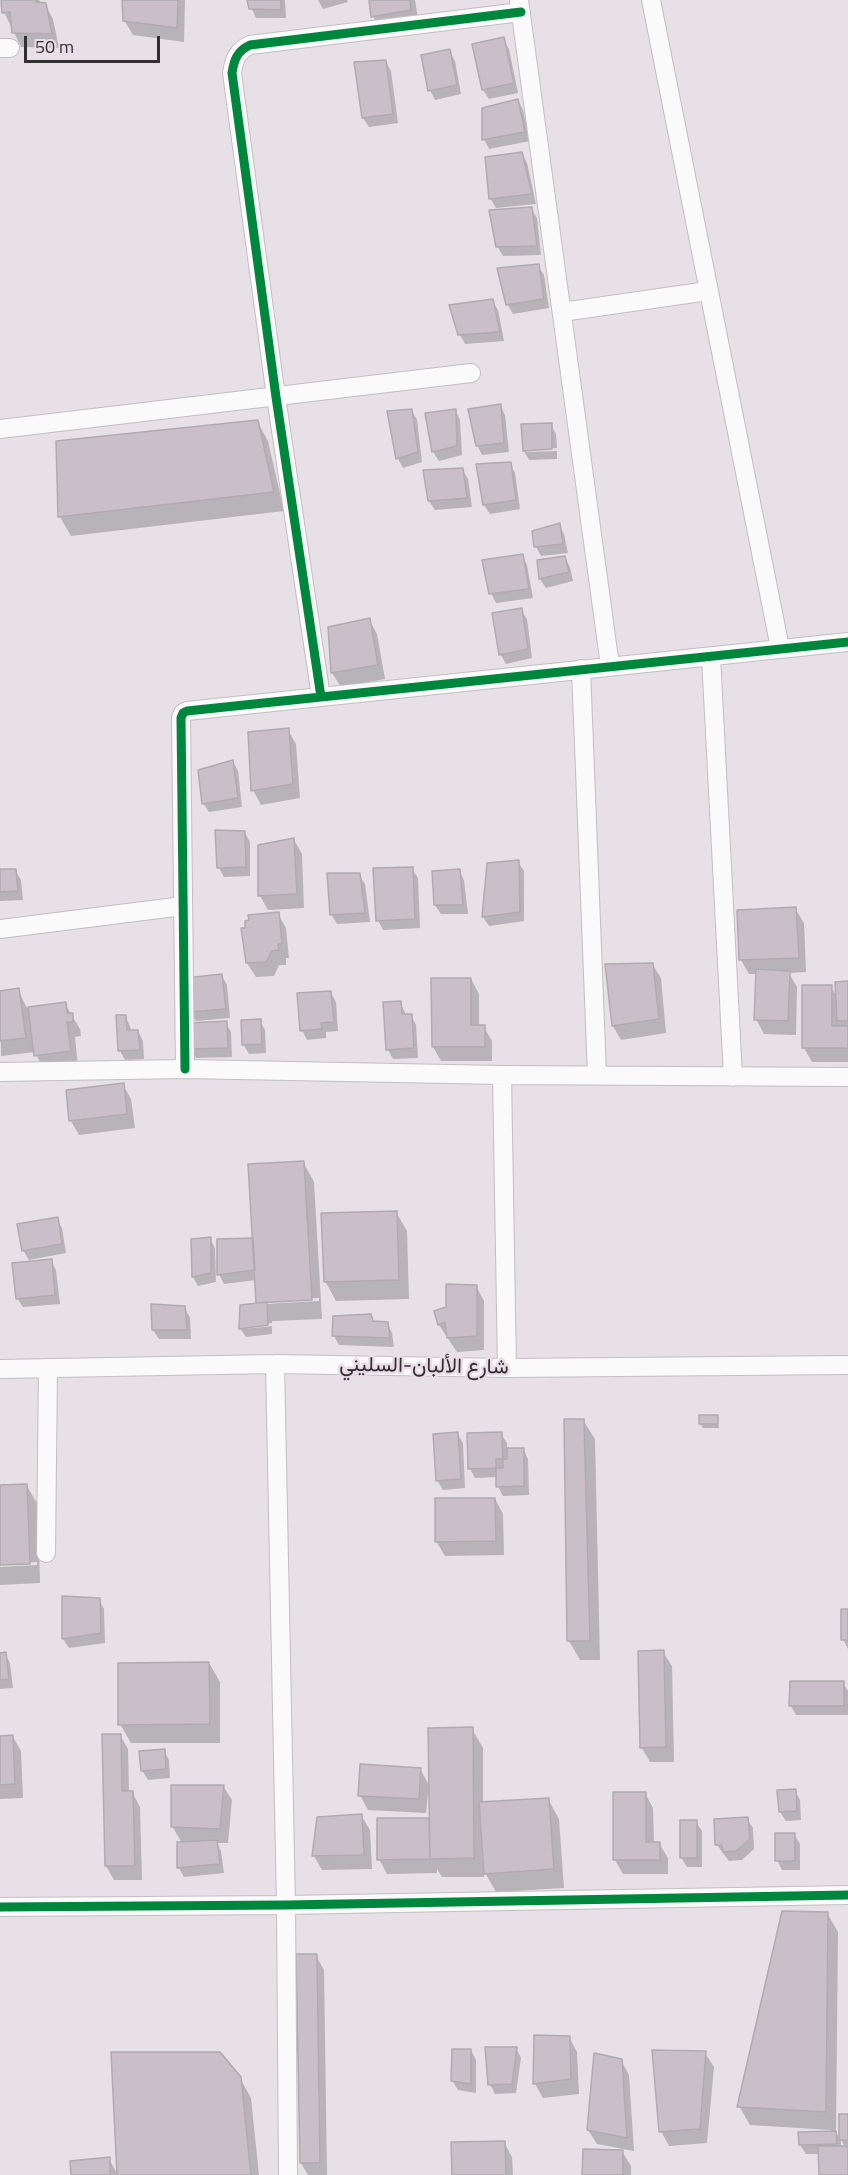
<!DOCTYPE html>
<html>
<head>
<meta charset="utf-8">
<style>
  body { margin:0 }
  #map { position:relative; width:848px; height:2175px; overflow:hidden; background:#e7e0e6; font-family:"Titillium Web",sans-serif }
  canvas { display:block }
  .scale { position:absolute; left:24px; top:36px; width:136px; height:27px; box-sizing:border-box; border:3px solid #332e32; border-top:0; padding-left:8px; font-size:18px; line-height:21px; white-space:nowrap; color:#332e32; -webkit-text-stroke:4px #eadde7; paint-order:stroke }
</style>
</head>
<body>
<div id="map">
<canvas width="848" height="2175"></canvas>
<div class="scale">50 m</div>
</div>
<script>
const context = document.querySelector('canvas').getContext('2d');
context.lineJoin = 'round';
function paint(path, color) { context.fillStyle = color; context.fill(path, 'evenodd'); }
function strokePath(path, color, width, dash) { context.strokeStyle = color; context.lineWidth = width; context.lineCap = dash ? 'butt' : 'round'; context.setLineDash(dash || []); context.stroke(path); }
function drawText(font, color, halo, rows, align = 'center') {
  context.font = font + ' "Titillium Web",Vazirmatn,sans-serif'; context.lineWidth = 5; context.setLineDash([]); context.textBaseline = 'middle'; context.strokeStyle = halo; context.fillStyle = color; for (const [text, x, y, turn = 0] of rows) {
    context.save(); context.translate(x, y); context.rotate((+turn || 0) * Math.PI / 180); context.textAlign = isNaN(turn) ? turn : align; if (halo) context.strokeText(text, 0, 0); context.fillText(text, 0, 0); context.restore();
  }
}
paint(new Path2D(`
  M3,0H39L41,4H45L53,19L59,48L21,47L4,12Z
  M124,0H185L184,42L133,35L124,20Z
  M248,0H285L286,18H256Z
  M318,0H347L348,2L323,9Z
  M370,0H415L419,25L381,31L373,16Z
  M503,39L509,49L518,93L489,99L483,90Z
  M449,51L455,61L461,94L435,100L430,90Z
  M386,62L391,71L398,123L369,127L363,118Z
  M518,100L523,110L530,141L489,149L484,139Z
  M522,153L527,163L536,204L496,208L490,198Z
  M531,208L537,218L541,255L503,256L497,246Z
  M538,266L544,275L549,308L513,314L508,305Z
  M492,301L498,310L504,341L465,344L460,335Z
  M500,405L505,415L509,452L482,455L477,445Z
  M455,410L460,420L462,455L439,461L433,452L426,415Z
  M412,411L417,420L422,462L403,468L398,459L389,412Z
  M257,421L268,441L284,511L71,536L60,517L58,442Z
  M551,425L556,434L557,448L526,449V452L557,451V459L529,460L524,451Z
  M510,464L515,473L520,509L490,514L484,505L477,465Z
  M462,469L468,479L472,507L435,510L429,501Z
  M559,525L564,534L568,553L541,556L536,547Z
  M522,556L527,565L533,598L496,603L491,593Z
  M564,557L570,567L573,581L546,588L540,579L539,561Z
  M521,610L527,619L532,658L506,664L501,655L494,614Z
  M369,619L377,634L385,679L341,687L332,673L329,629Z
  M288,730L296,744L300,798L261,805L253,790Z
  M233,762L238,771L242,807L209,812L203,803Z
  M245,833L250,842V876L224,877L219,868Z
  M294,840L302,854L304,908L268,910L260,896Z
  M518,862L524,871V921L489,926L483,917Z
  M412,869L418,878L420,928L383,930L378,920Z
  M15,870L21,880L23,900L0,901V871Z
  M459,870L464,880L468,914H441L435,905Z
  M359,875L365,884L370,922L337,924L331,914Z
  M795,908L804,923L806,972L789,973L797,987L796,1035L764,1034L756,1019L757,974H749L741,960Z
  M278,914L286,928L289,958H286V965H279L274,976L256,977L247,963L243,929Z
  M652,964L661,978L666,1033L621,1040L613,1026L607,965Z
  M222,976L227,985L230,1018L196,1021L190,1012Z
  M471,979L479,994V1027H484L492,1041V1061H441L433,1047Z
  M848,983V1062H812L804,1048L831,987L837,997Z
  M18,990L27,1008L65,1004L80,1029L81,1036L75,1037L78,1066L44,1070L35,1052L1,1056L0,993Z
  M331,993L336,1002L338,1031L326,1032V1038L307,1040L302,1030Z
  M400,1002L406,1015H411L416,1025L418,1058L393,1059L388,1050Z
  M125,1016L130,1026L131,1032L138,1031L143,1041L144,1059L125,1060L120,1051Z
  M260,1021L265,1030L266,1053L249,1054L243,1044Z
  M226,1023L231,1032L232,1057L196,1058L190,1049Z
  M123,1085L131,1099L135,1128L79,1135L71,1121Z
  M303,1162L314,1182L322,1319L272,1321V1323L244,1326V1329L272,1326V1334L246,1337L240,1328L259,1304L256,1280L224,1284L219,1274L254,1239ZM319,1298V1301L266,1304L263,1301Z
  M396,1212L407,1231L409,1299L336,1301L325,1281Z
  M57,1219L62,1228L66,1253L29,1260L23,1250Z
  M210,1239L215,1248L216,1282L198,1286L193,1277Z
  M51,1261L56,1270L60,1304L23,1307L17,1298Z
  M476,1286L484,1301V1350L457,1352L439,1325L436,1312L448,1309Z
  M184,1308L190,1317L191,1339H159L153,1330Z
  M370,1315L375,1323H387L392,1333L394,1347L339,1345L334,1336Z
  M717,1416L719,1428H703L701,1424Z
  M583,1420L595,1439L600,1660H580L569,1641Z
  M457,1433L463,1443L465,1488L443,1490L437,1480Z
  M501,1434L507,1443V1449H523L528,1459L529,1495L503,1496L498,1486V1477L475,1478L470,1469Z
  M27,1486L38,1505L40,1583L0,1585V1567L37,1565V1562L0,1564V1487Z
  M495,1499L503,1514L504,1555L445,1556L436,1541Z
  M99,1599L104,1609L105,1643L69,1648L63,1639Z
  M848,1610V1649L843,1639Z
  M663,1652L672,1666L674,1762H650L642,1748Z
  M5,1654L10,1663L13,1688L0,1689V1655Z
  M209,1663L220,1682V1743H131L120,1724Z
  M843,1683L848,1691V1715H796L791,1706Z
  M472,1729L483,1748V1803L548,1799L559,1819L564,1888L496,1892L484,1871V1877H442L437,1869V1873L387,1874L379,1859L428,1819L431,1825Z
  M120,1735L128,1749L129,1792H132L140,1807L142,1880H114L106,1866Z
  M0,1737H13L21,1751L23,1798L0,1799Z
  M164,1751L169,1760L170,1778L148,1780L142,1770Z
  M420,1769L429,1785L426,1813L368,1810L360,1795Z
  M223,1786L232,1800L228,1843H217L221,1851L224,1873L184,1877L179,1868L182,1843L172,1826Z
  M795,1790L800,1800L801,1820L786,1821L780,1812Z
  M645,1793L653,1808L654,1843H659L668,1858V1874H623L615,1860Z
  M361,1815L370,1830L372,1869L322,1870L314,1856Z
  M747,1819L753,1828L754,1849L742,1860L729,1861L717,1845L716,1820Z
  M696,1822L702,1831V1867H687L681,1857Z
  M794,1834L800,1844V1870H782L777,1860Z
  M827,1913L838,1932L836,2131L834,2130L841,2140V2148H845L841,2139L848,2115V2175H820V2154H806L800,2145L831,2132V2130L750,2125L739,2106Z
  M316,1956L324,1970L327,2175H308L301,2163Z
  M569,2037L577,2052L579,2094L543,2098L535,2084Z
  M516,2048L521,2058L516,2093L495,2094L490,2084Z
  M471,2050L476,2060V2093L458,2090L452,2080Z
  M705,2053L714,2067L707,2143L669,2146L661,2131Z
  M621,2060L629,2075L634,2151L597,2144L588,2130Z
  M240,2078L251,2098L259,2175H72L109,2159L118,2175Z
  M504,2142L512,2157L513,2175H454Z
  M622,2151L631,2166V2175H583Z`), '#0003');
const building = new Path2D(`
  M1,0H36V2L46,3L52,34L12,33L10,12L2,13Z
  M122,0H178L177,28L123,21Z
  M247,0H281V10L249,9Z
  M369,0H410L411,10L371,17Z
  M504,37L514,83L482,90L472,44Z
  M450,49L457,85L428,91L421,55Z
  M386,60L393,114L362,118L354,62Z
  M518,99L525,132L482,140V108Z
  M522,152L532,194L489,199L485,157Z
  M532,207L537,246L496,247L489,210Z
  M539,264L544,299L506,305L497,268Z
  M493,299L500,332L458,335L449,305Z
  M501,404L504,443L476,446L468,409Z
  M412,409L418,452L396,459L387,411Z
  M456,409L457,446L432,452L425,413Z
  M258,420L274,492L58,517L56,441Z
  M552,423V449L523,451L521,424Z
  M511,462L516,500L483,505L476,464Z
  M463,468L467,498L428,501L423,470Z
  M560,523L563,544L534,547L532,531Z
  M523,554L529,589L489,594L482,560Z
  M565,556L569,572L539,579L537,560Z
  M522,608L528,649L499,655L492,613Z
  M370,618L378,665L331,673L328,627Z
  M289,728L293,784L251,791L248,732Z
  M233,760L238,798L202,804L198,770Z
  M215,830L245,831L246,867L217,868Z
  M294,838L297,894L258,896V845Z
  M519,860L520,912L482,917L487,863Z
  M413,867L415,919L376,921L373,868Z
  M0,869H16L18,891L0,892Z
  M460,869L463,905H434L432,871Z
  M327,873H360L365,913L330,915Z
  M796,907L799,958L739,960L737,910Z
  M279,912L282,944H278L279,950L272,951L266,962L246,963L241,928H245V921L249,920L248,915Z
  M653,963L659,1019L612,1026L605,964Z
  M756,969L790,971L788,1021L754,1020Z
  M222,974L226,1009L189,1012L186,978Z
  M431,978H471V1025H485V1047H432Z
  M848,981V1021H837L835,982Z
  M802,985H832V1026H848V1048H802Z
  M19,988L26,1038L0,1041V991Z
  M331,991L334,1022L321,1023L322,1029L300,1031L297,993Z
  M401,1001L402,1014H412L414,1048L386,1050L383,1002Z
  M66,1002L67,1013H73V1022H67L71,1051L34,1056L28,1007Z
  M116,1015H126L127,1030H138L140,1050L118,1051Z
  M261,1019L262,1044L242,1045L241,1020Z
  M227,1021L228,1048L189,1049L188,1023Z
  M124,1083L127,1114L69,1121L66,1090Z
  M304,1161L312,1300L256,1303L248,1164Z
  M397,1211L399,1280L324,1282L321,1213Z
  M58,1217L62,1244L22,1251L17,1224Z
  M211,1237V1273L192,1277L191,1239Z
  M253,1238L255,1270L217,1275V1239Z
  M52,1259L55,1295L16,1299L12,1263Z
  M446,1284L477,1285V1336L447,1338L445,1322L438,1325L434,1311L446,1307Z
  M267,1302L268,1325L239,1329L240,1305Z
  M151,1304L185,1306L187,1330H152Z
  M371,1314L373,1321L388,1322L390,1338L332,1336L333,1316Z
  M699,1415H718V1424H699Z
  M564,1419H584L590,1641H567Z
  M458,1432L461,1479L436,1481L433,1434Z
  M502,1432L503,1468L468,1469L467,1433Z
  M507,1448H524V1486L496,1487V1459H507Z
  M27,1484L30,1564L0,1565V1485Z
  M435,1498H495L496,1541L435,1542Z
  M62,1596L100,1598L101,1633L62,1639Z
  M841,1609H848V1640H841Z
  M664,1650L666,1747L640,1748L638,1651Z
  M6,1652L9,1679L0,1680V1653Z
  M209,1662L210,1724L118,1725V1663Z
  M790,1681H844V1706H789Z
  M473,1727L474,1858L430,1859L428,1728Z
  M102,1734H121L122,1791H133L135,1866H105Z
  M13,1735L15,1784L0,1785V1736Z
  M165,1749L166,1769L141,1771L139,1751Z
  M360,1764L421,1768L419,1799L358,1796Z
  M171,1785H224L220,1829L171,1827Z
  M796,1789L797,1811L779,1812L777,1790Z
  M613,1792H646V1842H660V1860H613Z
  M549,1798L554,1869L484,1874L479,1802Z
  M362,1814L364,1855L312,1856L317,1817Z
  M748,1817L750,1839L736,1851L723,1852L722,1845H715L714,1819Z
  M377,1818H429L430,1859L377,1860Z
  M680,1820H697V1858H680Z
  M775,1833H795V1861H775Z
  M217,1840L220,1864L177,1868V1842Z
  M782,1911L828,1912L826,2112L737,2107Z
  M296,1954H317L320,2163H300Z
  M534,2035L570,2036L571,2079L533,2084Z
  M485,2047H517L512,2084L488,2085Z
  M452,2049H471V2084L451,2081Z
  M652,2050L706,2051L700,2129L659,2132Z
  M111,2052H220L241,2077L251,2175H117Z
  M594,2053L622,2059L627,2138L587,2130Z
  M839,2114H848V2140H839Z
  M836,2131L837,2144L799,2145L798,2132Z
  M505,2141L506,2175H452L451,2142Z
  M818,2146H848V2175H819Z
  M583,2149L623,2150V2175H582Z
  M110,2157V2175H71L70,2161Z`);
paint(building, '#cabec8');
strokePath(building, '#b1abb0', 1.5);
const minor = new Path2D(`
  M519,0L610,666
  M651,0L780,648
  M0,48H10
  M562,312L708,291
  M0,429L471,373
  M711,657L733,1077
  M581,669L597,1075
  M321,697L276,397L232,73C234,60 237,51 250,45L521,12
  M0,929L183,906
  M185,1069L181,718L183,713L187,711L848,642
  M0,1072L185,1069L502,1075L848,1077
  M502,1075L507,1368
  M275,1364L286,1905L288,2175
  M0,1369L275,1364L507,1368L848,1365
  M46,1553L48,1368
  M0,1907L286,1905L848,1895`);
strokePath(minor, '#c3bec2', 20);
strokePath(minor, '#fbfafb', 18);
strokePath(new Path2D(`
  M321,697L276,397L232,73C234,60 237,51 250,45L521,12
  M185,1069L181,718L183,713L187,711L848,642
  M0,1907L286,1905L848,1895`), '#00873e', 9);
drawText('21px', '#332e32', '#eadde7', [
  ["شارع الألبان-السليني",424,1367,1]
]);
</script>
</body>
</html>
